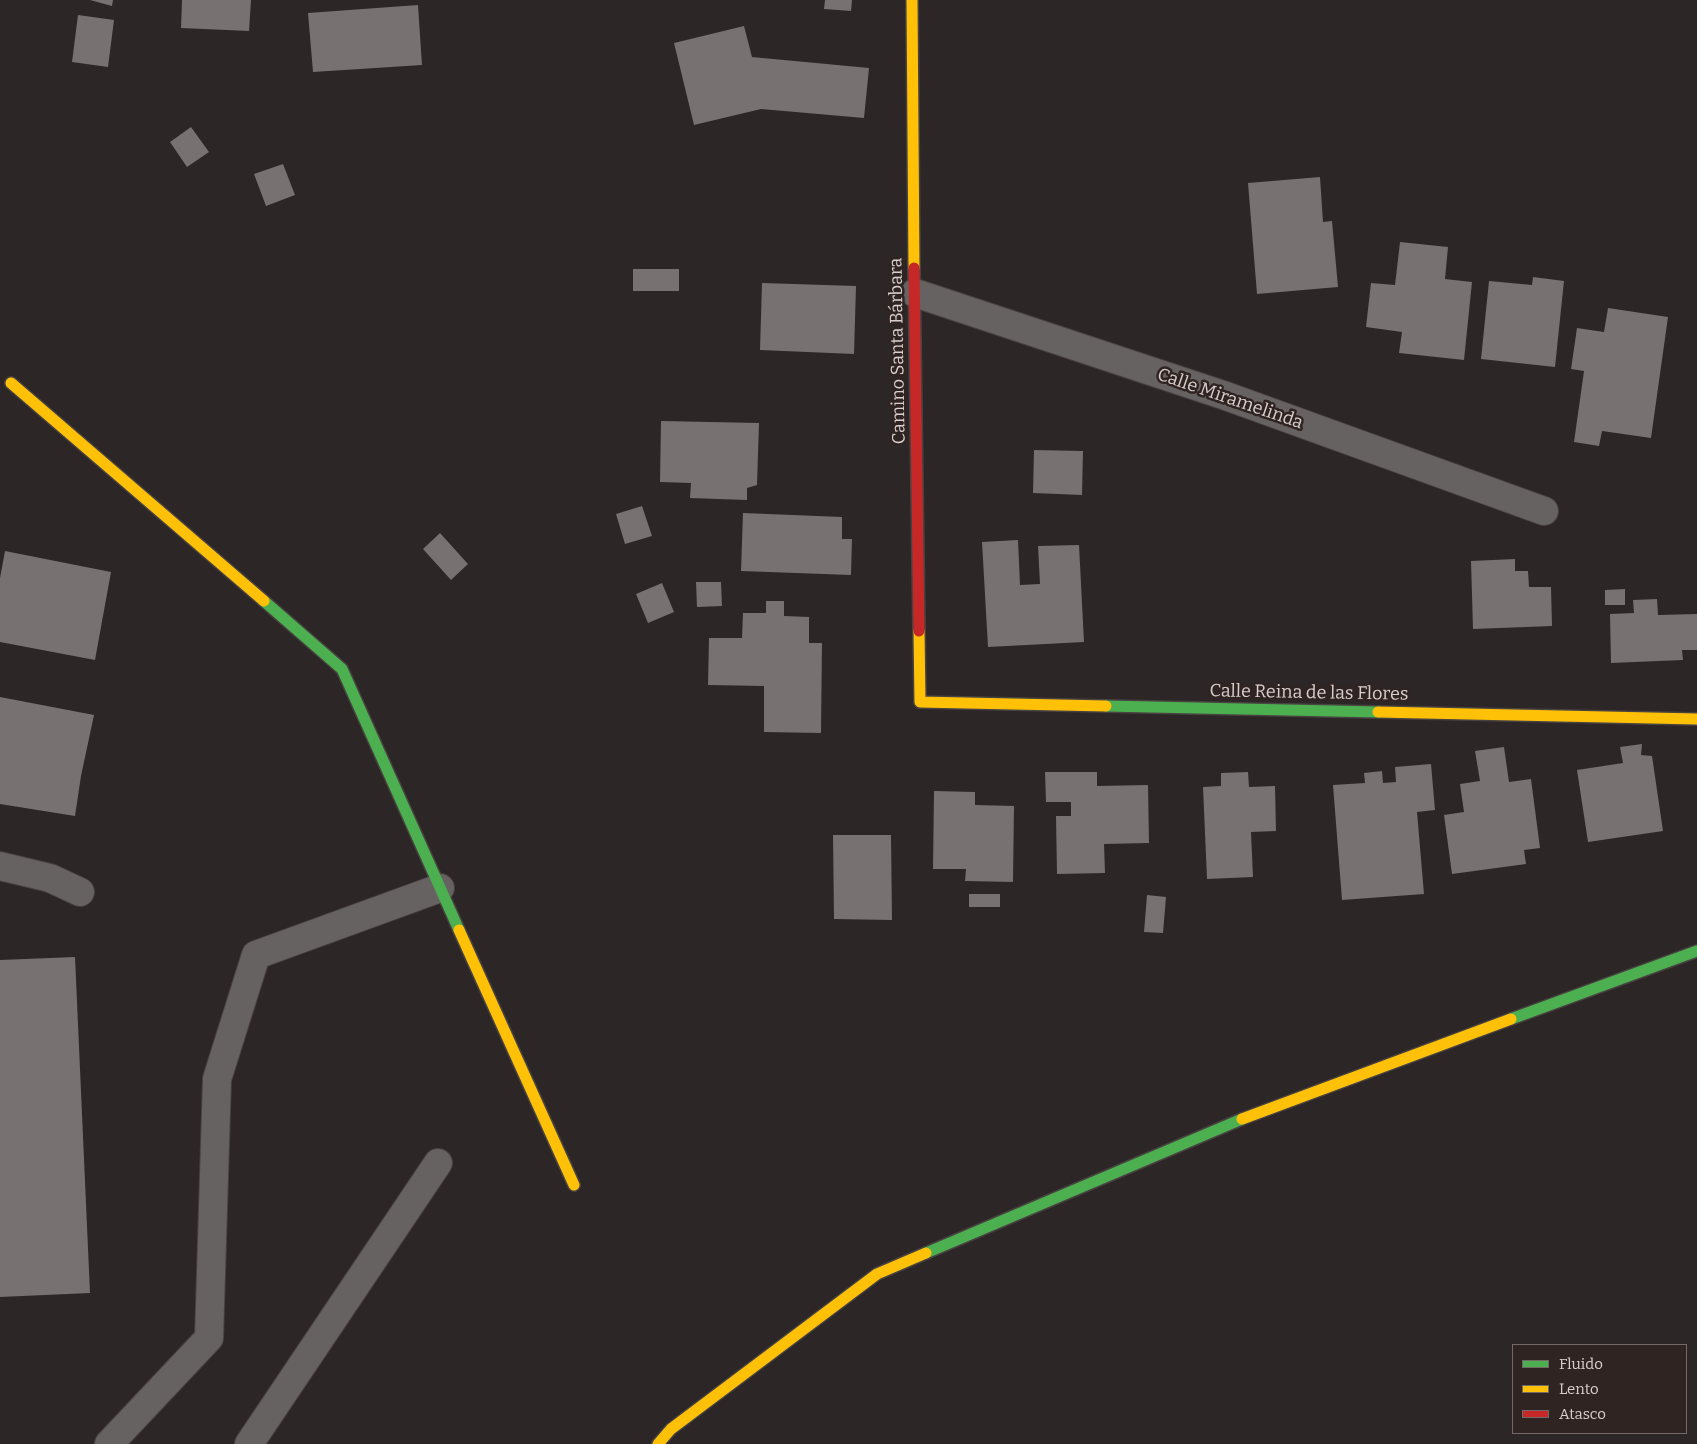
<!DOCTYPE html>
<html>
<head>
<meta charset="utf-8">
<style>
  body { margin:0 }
  #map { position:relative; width:1697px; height:1444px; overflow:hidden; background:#2c2626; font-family:Bitter,serif }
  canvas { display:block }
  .legend { position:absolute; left:1512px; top:1344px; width:175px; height:90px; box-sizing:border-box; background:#302422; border:1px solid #736967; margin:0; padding:6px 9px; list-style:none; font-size:15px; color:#d8d0ce }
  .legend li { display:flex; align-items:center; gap:10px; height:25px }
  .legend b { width:25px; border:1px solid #736967 }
</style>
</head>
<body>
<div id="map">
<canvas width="1697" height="1444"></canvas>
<ul class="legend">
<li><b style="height:6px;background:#4caf50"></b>Fluido</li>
<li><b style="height:6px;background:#ffc107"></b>Lento</li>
<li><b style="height:6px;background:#c62828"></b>Atasco</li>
</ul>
</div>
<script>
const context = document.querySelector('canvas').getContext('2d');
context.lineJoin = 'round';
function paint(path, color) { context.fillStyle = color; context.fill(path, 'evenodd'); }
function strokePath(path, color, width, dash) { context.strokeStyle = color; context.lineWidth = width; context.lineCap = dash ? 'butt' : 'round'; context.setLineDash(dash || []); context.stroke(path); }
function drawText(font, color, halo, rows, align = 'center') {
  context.font = font + ' Bitter,serif'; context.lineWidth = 5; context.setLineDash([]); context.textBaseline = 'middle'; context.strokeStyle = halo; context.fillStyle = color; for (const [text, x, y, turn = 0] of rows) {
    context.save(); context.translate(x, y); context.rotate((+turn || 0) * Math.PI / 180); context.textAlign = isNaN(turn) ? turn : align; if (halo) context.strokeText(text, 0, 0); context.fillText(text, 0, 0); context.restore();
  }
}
paint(new Path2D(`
  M90,0H113L112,6Z
  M182,0H251L249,31L181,28Z
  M825,0H852L851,11L824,9Z
  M418,5L422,65L313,72L308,13Z
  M78,15L114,20L108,67L72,62Z
  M744,26L752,57L869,68L864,118L761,109L694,125L674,43Z
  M191,127L209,152L187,167L170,142Z
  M283,164L295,195L266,206L254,174Z
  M1320,177L1323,222L1332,221L1338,287L1257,294L1248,183Z
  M1400,242L1448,247L1445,279L1472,282L1464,360L1399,353L1402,332L1366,327L1371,283L1395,285Z
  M633,269H679V291H633Z
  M1533,277L1564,281L1555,367L1481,359L1489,281L1532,285Z
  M762,283L856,286L854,354L760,350Z
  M1608,308L1668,317L1651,438L1602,431L1599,446L1574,442L1584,371L1571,369L1577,328L1604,332Z
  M661,421L759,423L757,485L747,488V500L690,498L691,483L660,482Z
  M1034,450L1083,451L1082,495L1033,493Z
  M642,506L652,536L625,544L616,514Z
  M743,513L842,517V539H852L851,575L741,571Z
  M440,533L468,564L451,580L423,549Z
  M1018,540L1020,585L1040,584L1038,546L1079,545L1084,642L988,647L982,542Z
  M5,551L111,572L95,660L0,642V578Z
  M1515,559V571H1528L1529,587H1551L1552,626L1473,629L1471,561Z
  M696,582H721L722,606L697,607Z
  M662,583L674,612L648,623L636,594Z
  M1625,589V605H1605V590Z
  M1657,599L1658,615L1697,614V650H1682L1683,660L1611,663L1610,614L1634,613L1633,600Z
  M766,601H784V616L809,617V643H822L821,733L764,732V686L708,685L709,638H742L743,613H766Z
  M0,697L94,715L81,776L75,816L0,804Z
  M1642,744L1641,755L1652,756L1663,831L1588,842L1577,770L1623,763L1620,747Z
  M1504,747L1509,782L1531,779L1540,848L1524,850L1526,864L1452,874L1444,815L1464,812L1460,784L1480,781L1475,751Z
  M1431,764L1435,810L1417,812L1424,894L1342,900L1333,785L1365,783L1364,773L1382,771L1383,783L1396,782L1395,767Z
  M1045,772H1097V786L1148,785L1149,843L1104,844L1105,873L1057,874L1056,816H1071V802H1046Z
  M1248,772L1249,787L1275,786L1276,831L1251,832L1253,877L1207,879L1203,787L1221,786V773Z
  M934,791L975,792V805L1014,806L1013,882L965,881L966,869H933Z
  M833,835H891L892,920L834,919Z
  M969,894H1000V907H969Z
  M1147,895L1166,897L1163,933L1144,932Z
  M75,957L90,1293L0,1297V960Z`), '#777171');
const street = new Path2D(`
  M915,293L1226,396L1544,511
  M0,866L50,878L80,892
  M109,1444L209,1338L217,1079L256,955L440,888
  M249,1444L438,1163`);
const fast = new Path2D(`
  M264,601L342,669L459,930
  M1106,706L1378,712
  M1511,1019L1697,951
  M926,1253L1242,1119`);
const slow = new Path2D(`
  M912,0L914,268
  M11,383L264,601
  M919,631L920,702L1106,706
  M1378,712L1697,719
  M459,930L574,1185
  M1242,1119L1511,1019
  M658,1444L671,1429L877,1274L926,1253`);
const jam = new Path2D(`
  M914,268L919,631`);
strokePath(street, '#484241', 30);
strokePath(fast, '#484241', 14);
strokePath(slow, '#484241', 14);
strokePath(jam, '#484241', 14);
strokePath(street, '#676262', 28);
strokePath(fast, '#4caf50', 11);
strokePath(slow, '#ffc107', 11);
strokePath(jam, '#c62828', 11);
drawText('18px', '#d8d0ce', '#302422', [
  ["Camino Santa Bárbara",898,351,-91],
  ["Calle Miramelinda",1230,399,19],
  ["Calle Reina de las Flores",1309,693,1]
]);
</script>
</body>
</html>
